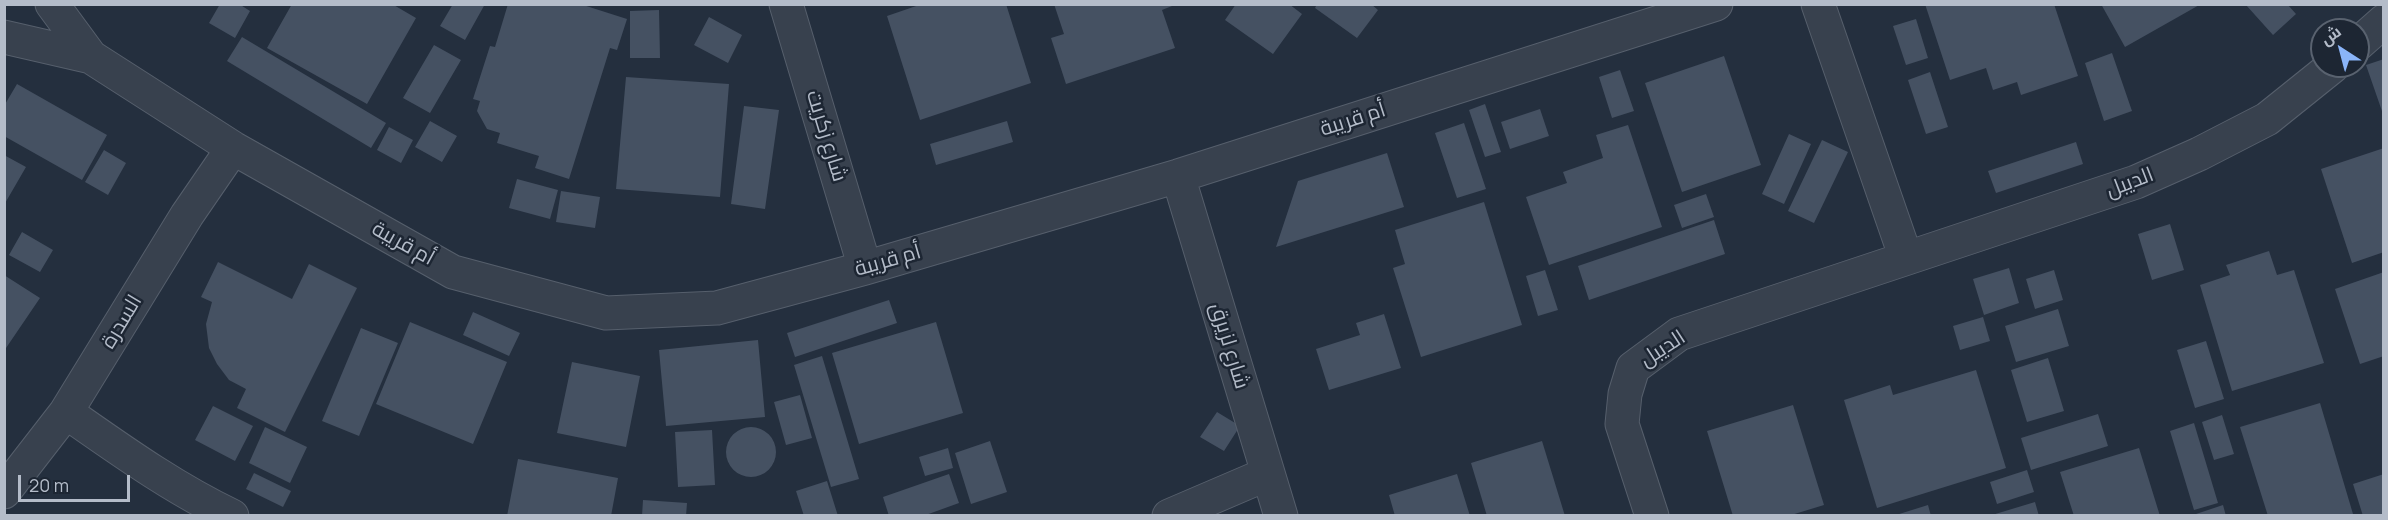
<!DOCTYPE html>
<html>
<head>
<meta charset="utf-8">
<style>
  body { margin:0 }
  #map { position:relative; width:2388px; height:520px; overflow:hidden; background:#242f3e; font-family:Manrope,Cairo,sans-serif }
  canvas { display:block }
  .frame { position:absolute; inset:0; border:6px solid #b4bcc9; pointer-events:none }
  .north { position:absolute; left:2310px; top:18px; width:60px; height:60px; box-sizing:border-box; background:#1d2633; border:2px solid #59626f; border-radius:50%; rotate:324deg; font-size:16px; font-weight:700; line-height:24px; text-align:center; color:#b4bcc9 }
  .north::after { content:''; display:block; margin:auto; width:21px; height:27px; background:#8ab4f8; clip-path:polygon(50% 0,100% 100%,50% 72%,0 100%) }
  .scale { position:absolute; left:18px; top:475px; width:112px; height:27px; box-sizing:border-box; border:3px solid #b4bcc9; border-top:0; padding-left:8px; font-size:18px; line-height:21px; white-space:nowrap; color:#b4bcc9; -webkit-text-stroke:4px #1d2633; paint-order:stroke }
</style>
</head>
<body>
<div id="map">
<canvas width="2388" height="520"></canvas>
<div class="frame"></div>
<div class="north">ش</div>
<div class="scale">20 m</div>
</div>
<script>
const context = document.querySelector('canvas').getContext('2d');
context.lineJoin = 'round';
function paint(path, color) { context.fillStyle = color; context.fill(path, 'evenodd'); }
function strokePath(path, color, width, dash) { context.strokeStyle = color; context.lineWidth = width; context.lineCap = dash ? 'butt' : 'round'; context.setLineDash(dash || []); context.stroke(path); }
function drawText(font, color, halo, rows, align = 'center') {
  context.font = font + ' Manrope,Cairo,sans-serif'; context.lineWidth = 5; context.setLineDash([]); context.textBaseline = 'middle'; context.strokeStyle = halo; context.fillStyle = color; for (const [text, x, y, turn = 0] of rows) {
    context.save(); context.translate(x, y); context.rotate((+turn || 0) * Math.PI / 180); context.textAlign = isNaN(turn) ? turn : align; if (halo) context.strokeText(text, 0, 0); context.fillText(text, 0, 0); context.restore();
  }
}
paint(new Path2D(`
  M220,4H239L250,11L235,38L209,23Z
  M292,4H392L416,18L367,104L267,48Z
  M453,4H485L465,40L440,26Z
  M508,4H580L627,19L617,50L610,48L569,179L535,168L539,156L497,143L500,133L487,129L477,111L480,101L473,99L490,46L495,47Z
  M922,4H1006L1031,83L920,120L887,16Z
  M1054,4H1177L1162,10L1175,48L1066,84L1051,38L1064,34Z
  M1236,4H1289L1302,14L1273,54L1225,20Z
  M1317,4H1371L1378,10L1357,38L1315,8Z
  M1925,4H2054L2078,76L2021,95L2017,82L1993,90L1986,68L1950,80Z
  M2101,4H2201L2125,47Z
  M2246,5H2288L2296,14L2273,35Z
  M659,10L660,58H630V11Z
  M709,17L742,35L728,63L694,45Z
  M1916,19L1928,58L1906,65L1893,26Z
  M242,37L386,123L371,148L227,61Z
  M434,45L461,60L430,113L403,98Z
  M2112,53L2132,111L2104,121L2085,63Z
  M1724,56L1761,165L1682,192L1645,83Z
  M2384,59V114H2383L2366,65Z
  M1620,70L1634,111L1612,118L1599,77Z
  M1930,72L1948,127L1926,134L1908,80Z
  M626,77L729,84L720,197L616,189Z
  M17,84L107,135L82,180L4,136V106Z
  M1485,104L1501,152L1485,157L1469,110Z
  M744,106L779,110L765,209L731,204Z
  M1540,109L1549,136L1510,149L1501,122Z
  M430,121L457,136L442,162L415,147Z
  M1007,121L1013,142L936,165L930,144Z
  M1464,123L1486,189L1457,198L1435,133Z
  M1628,125L1662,227L1549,265L1526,197L1567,183L1563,172L1603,158L1596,135Z
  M389,127L413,140L401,163L377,150Z
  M1789,134L1811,144L1784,204L1762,194Z
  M1822,140L1848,152L1814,223L1788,211Z
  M2076,142L2083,164L1996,193L1988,171Z
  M2384,148V252L2352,263L2321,169Z
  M104,150L126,163L108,195L85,182Z
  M1387,153L1404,207L1276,247L1298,181Z
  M4,155L26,167L4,205Z
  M517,179L558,190L550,219L509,208Z
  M561,191L600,197L595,228L556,222Z
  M1706,194L1714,217L1682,228L1674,205Z
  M1484,202L1522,325L1421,357L1393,268L1405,264L1395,230Z
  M1714,220L1725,254L1589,300L1578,266Z
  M2170,224L2184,270L2152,280L2138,234Z
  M22,232L53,250L40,272L9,255Z
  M2269,251L2277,275L2294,270L2324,363L2232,391L2200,285L2230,275L2226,265Z
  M218,262L292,299L309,264L357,288L285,432L237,408L246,389L229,380L217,364L209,348L206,324L212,302L201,297Z
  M2009,268L2019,303L1984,315L1973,279Z
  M1545,270L1558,310L1538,316L1526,276Z
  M2054,270L2063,300L2035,309L2026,279Z
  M2384,272V356L2360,364L2335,289Z
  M4,275L40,298L4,351Z
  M889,300L897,323L795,357L787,333Z
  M2058,309L2069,346L2016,362L2005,326Z
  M473,312L520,333L509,356L463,335Z
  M1384,314L1401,368L1329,390L1316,349L1360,335L1356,323Z
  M1983,317L1990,341L1960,350L1953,326Z
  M410,322L507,362L473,444L376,404Z
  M936,322L963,413L859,444L832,353Z
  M361,328L398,343L359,436L322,421Z
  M758,340L765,417L666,426L659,350Z
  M2206,341L2224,399L2195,408L2177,350Z
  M822,356L859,479L831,487L794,365Z
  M2048,358L2064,411L2027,422L2011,370Z
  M572,362L640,376L626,447L557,433Z
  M1976,370L2006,468L1877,508L1844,400L1890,385L1893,395Z
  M800,395L812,438L786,445L774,402Z
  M2320,403L2353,514L2347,516H2268L2240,427Z
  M1793,405L1824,505L1788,516H1733L1707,431Z
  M213,406L253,426L235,461L195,440Z
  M1217,412L1240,426L1224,451L1200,437Z
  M2098,414L2108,446L2031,470L2021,438Z
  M2222,415L2234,454L2214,460L2202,422Z
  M2194,423L2218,503L2194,510L2170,431Z
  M265,427L307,447L290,483L249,463Z
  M726 452a25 25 0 1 1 50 0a25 25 0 1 1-50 0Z
  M712,430L715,485L678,487L675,432Z
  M990,441L1007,492L971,504L955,453Z
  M1542,441L1565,516H1487L1471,463Z
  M948,448L953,468L925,476L919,457Z
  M2139,448L2160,516H2074L2060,472Z
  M518,459L618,478L611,516H507Z
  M2027,470L2034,492L1997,504L1990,482Z
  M254,473L291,491L283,507L246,489Z
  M949,474L959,503L923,516H889L883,497Z
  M1457,474L1470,516H1395L1389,495Z
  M2384,474V516H2363L2353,484Z
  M827,481L838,516H804L796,491Z
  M643,500L687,503L686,516H642Z
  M2035,502L2039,516H1992V515Z
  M1928,505L1931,516H1896V515Z
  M2223,505L2226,516H2193V515Z`), '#455162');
const street = new Path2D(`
  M52,4L91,57L233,148L453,272L606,313L717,308L865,268L1178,176L1716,4
  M786,4L865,268
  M1818,4L1906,258
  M4,37L91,57
  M2358,44L2384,21
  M1178,176L1281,516
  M66,412C119,449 173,488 232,516
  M4,492L66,412L187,215L233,148
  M1169,516L1267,474
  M1652,516L1622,424L1625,394L1633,368L1679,334L2136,182L2199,154L2267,119L2333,66`);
strokePath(street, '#565f6c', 35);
strokePath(street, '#38414e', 33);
drawText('21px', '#b4bcc9', '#1d2633', [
  ["أم قريبة",1353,120,-18],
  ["شارع زكريت",826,136,73],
  ["الديبل",2130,183,-21],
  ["أم قريبة",403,244,29],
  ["أم قريبة",888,261,-16],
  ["السدرة",122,322,-59],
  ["شارع لزيرق",1229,346,73],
  ["الديبل",1663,349,-33]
]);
</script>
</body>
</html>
